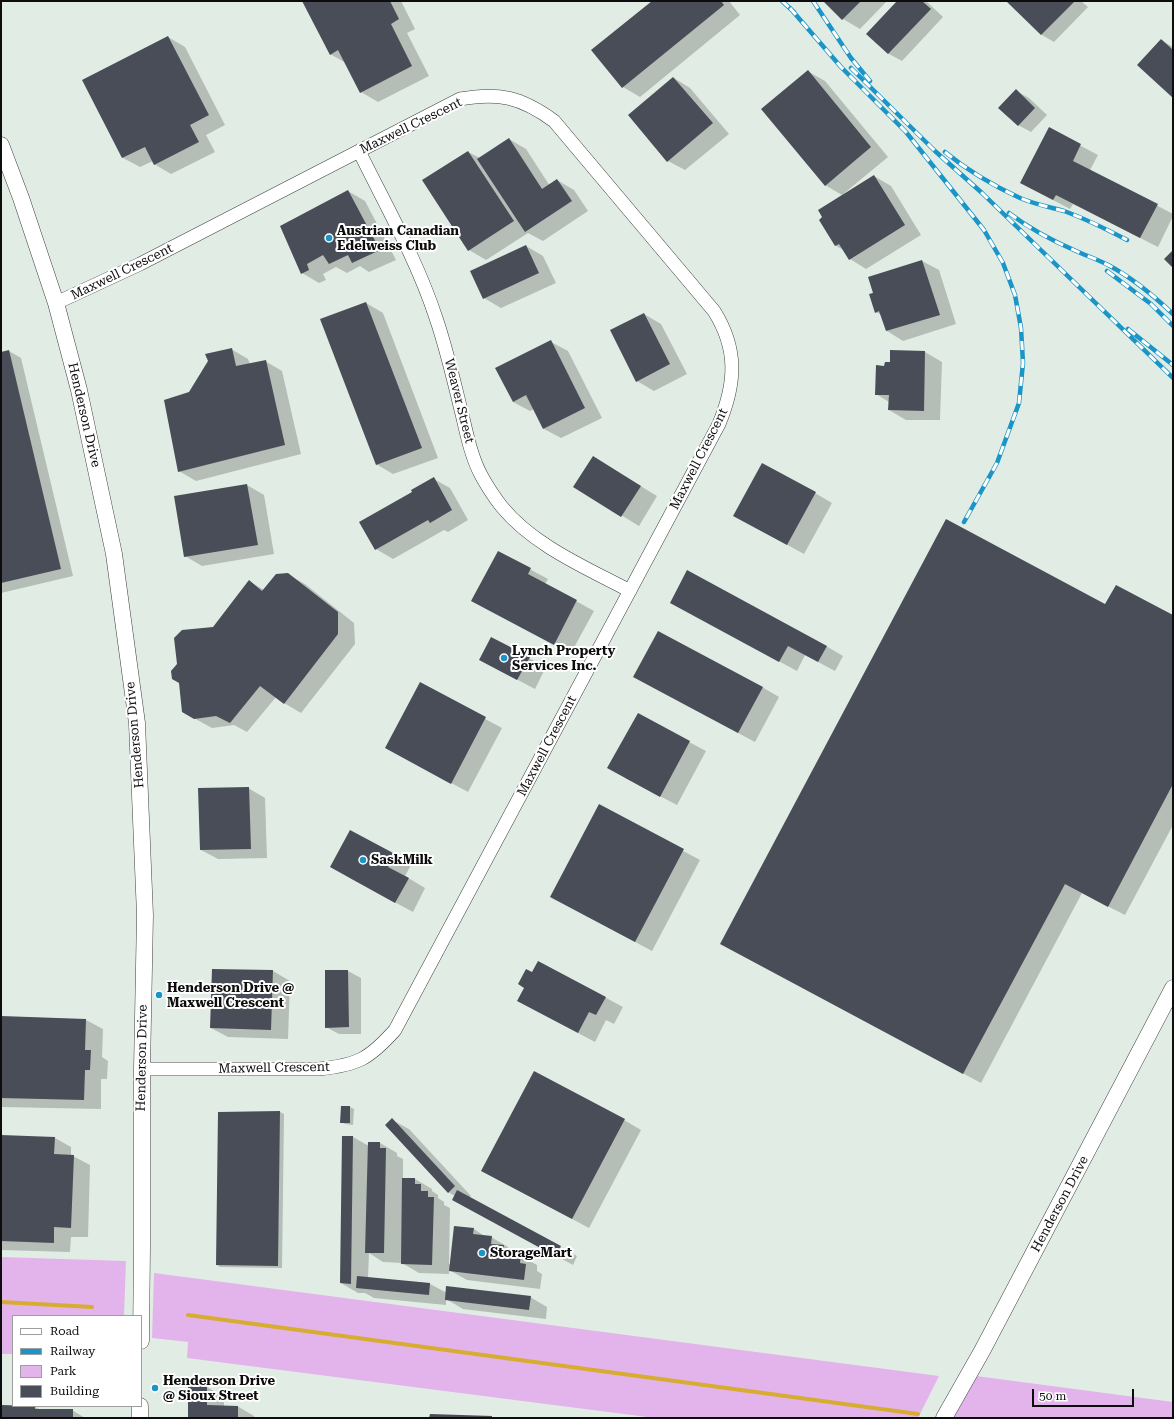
<!DOCTYPE html>
<html>
<head>
<meta charset="utf-8">
<style>
  body { margin:0 }
  #map { position:relative; width:1174px; height:1419px; overflow:hidden; background:#f0eeff; font-family:"Roboto Serif",serif }
  canvas { display:block }
  .frame { position:absolute; inset:0; border:2px solid #0d0d0d; pointer-events:none }
  .legend { position:absolute; left:12px; top:1315px; width:130px; height:92px; box-sizing:border-box; background:#fff; border:1px solid #9e9e9e; margin:0; padding:5px 7px; list-style:none; font-size:12px; color:#0d0d0d }
  .legend li { display:flex; align-items:center; gap:8px; height:20px }
  .legend b { width:20px; border:1px solid #9e9e9e }
  .scale { position:absolute; left:1032px; top:1389px; width:102px; height:18px; box-sizing:border-box; border:2px solid #0d0d0d; border-top:0; padding-left:5px; font-size:12px; line-height:14px; white-space:nowrap; color:#0d0d0d; -webkit-text-stroke:3px #fff; paint-order:stroke }
</style>
</head>
<body>
<div id="map">
<canvas width="1174" height="1419"></canvas>
<div class="frame"></div>
<ul class="legend">
<li><b style="height:5px;background:#fff"></b>Road</li>
<li><b style="height:5px;background:#1b95c7"></b>Railway</li>
<li><b style="height:11px;background:#e3b4ec"></b>Park</li>
<li><b style="height:11px;background:#494d57"></b>Building</li>
</ul>
<div class="scale">50 m</div>
</div>
<script>
const context = document.querySelector('canvas').getContext('2d');
context.lineJoin = 'round';
function paint(path, color) { context.fillStyle = color; context.fill(path, 'evenodd'); }
function strokePath(path, color, width, dash) { context.strokeStyle = color; context.lineWidth = width; context.lineCap = dash ? 'butt' : 'round'; context.setLineDash(dash || []); context.stroke(path); }
function drawText(font, color, halo, rows, align = 'center') {
  context.font = font + ' "Roboto Serif",serif'; context.lineWidth = 4; context.setLineDash([]); context.textBaseline = 'middle'; context.strokeStyle = halo; context.fillStyle = color; for (const [text, x, y, turn = 0] of rows) {
    context.save(); context.translate(x, y); context.rotate((+turn || 0) * Math.PI / 180); context.textAlign = isNaN(turn) ? turn : align; if (halo) context.strokeText(text, 0, 0); context.fillText(text, 0, 0); context.restore();
  }
}
paint(new Path2D(`
  M1,1H1173V1418H1ZM13,1316H141V1406H13Z`), '#e1ede4');
paint(new Path2D(`
  M1,1257L126,1261L124,1316H13V1354H1Z
  M154,1273L939,1376L918,1418H655L187,1358L188,1342L152,1338Z
  M976,1376L1173,1402V1418H954Z`), '#e3b4ec');
paint(new Path2D(`
  M303,1H401L415,29L407,33L429,76L378,102L361,92L346,63L330,54Z
  M653,1H729L740,15L640,97L623,87Z
  M824,1H887L860,29L843,19Z
  M898,1H926L943,17L902,61L889,54L868,34Z
  M1007,1H1081L1088,7L1054,42L1042,35Z
  M168,37L185,47L225,125L206,135L215,152L171,174L154,164L153,161L140,167L123,158L83,80Z
  M1161,40L1173,47V97Z
  M809,72L825,81L888,157L842,195L825,185Z
  M674,78L690,88L729,134L685,170L668,161Z
  M1016,91L1029,98L1047,115L1031,132L1018,125Z
  M1049,129L1098,155L1090,170L1173,214V216L1158,247L1073,204L1070,209L1021,183Z
  M509,139L526,149L550,186L557,180L574,190L588,211L543,241L528,233L486,260L469,250L468,152L480,158Z
  M874,176L891,186L921,235L866,269L850,259L844,250L836,246L820,220Z
  M348,191L365,201L396,260L369,272L360,266L347,273L336,267L323,274L326,280L319,283L302,273L281,227Z
  M526,246L543,256L556,283L501,308L484,298Z
  M922,261L939,270L956,324L903,341L887,331L882,315L876,312L875,294L869,277Z
  M366,303L383,313L438,458L393,474L376,464Z
  M644,314L661,324L687,374L654,391L637,381Z
  M551,342L568,351L602,418L561,438L544,429L534,409L530,411L513,402Z
  M231,349L248,359L250,364L265,361L282,371L301,454L196,481L179,471L189,393Z
  M9,351L21,358L73,576L1,593V353Z
  M925,352L942,362L940,420H906L889,410V402L876,394L885,367L891,363Z
  M593,457L657,496L639,526L575,487Z
  M434,479L450,488L468,520L448,532L444,530L393,559L376,549L414,493Z
  M247,485L264,495L274,554L202,566L185,556L176,497Z
  M815,493L832,503L804,554L751,525Z
  M498,552L548,579L545,584L594,611L571,653L490,610Z
  M287,574L305,584L354,623L355,644L301,713L284,703L276,697L247,732L234,725L212,728L183,712L214,628L250,582L264,590Z
  M1106,606L1173,617V825L1125,915L1082,893L981,1083L721,944Z
  M688,612L826,646L843,656L835,671L805,655L797,671Z
  M529,658L546,667L535,689L497,669Z
  M420,684L502,728L468,792L386,748Z
  M652,687H762L779,697L755,742Z
  M689,742L706,751L677,805L625,778Z
  M248,788L265,798L267,858L218,859L201,850Z
  M600,806L700,860L652,951L568,906Z
  M394,855L411,865L405,876L425,888L413,912L348,877Z
  M539,962L623,1007L614,1024L606,1020L595,1042L535,1010L533,974Z
  M273,971L290,981L288,1039L228,1037L211,1028Z
  M326,971H348L361,978V1034H339L326,1027Z
  M1,1017L86,1020L103,1029L102,1057L108,1061L107,1079H101V1109L1,1107Z
  M342,1107H350L354,1109L353,1125L345,1124L341,1122Z
  M280,1112L284,1114L282,1268L220,1267L217,1265L219,1113Z
  M392,1120L409,1129L471,1196L469,1198L577,1256L573,1265L470,1209L455,1196L448,1192Z
  M624,1120L641,1130L589,1228L499,1180Z
  M1,1136L55,1138L71,1147V1155L90,1165L88,1237H71L70,1252L1,1250Z
  M343,1137H353L369,1146V1143H380L397,1153V1156L403,1159V1179H415L432,1189V1191L438,1195V1198L444,1202V1205L450,1208L449,1264H451L455,1227L474,1229L486,1237H491L508,1247V1249L537,1265V1271L542,1274L540,1289L467,1280L449,1270V1274L419,1273L402,1263L383,1262L369,1253L368,1278L430,1284L447,1293L530,1297L547,1307L546,1319L463,1309L446,1299V1305L374,1298L365,1293H358L341,1283Z
  M207,1387L224,1397V1406H237L254,1416V1418H189Z
  M1,1406H34L40,1410H72L85,1418H1Z`), '#0003');
strokePath(new Path2D(`
  M1,1302L92,1307
  M188,1315L918,1414`), '#d7ac30', 4);
paint(new Path2D(`
  M302,1H390L399,19L391,24L412,66L360,93L338,50L330,55Z
  M652,1H721L724,5L622,88L591,50Z
  M823,1H861L842,20Z
  M897,1H922L931,9L888,54L866,34Z
  M1006,1H1075L1041,35Z
  M168,36L209,115L190,125L199,142L154,165L145,147L122,158L82,80Z
  M1161,39L1173,50V98L1137,65Z
  M808,70L871,147L825,186L761,109Z
  M673,77L713,123L667,162L628,115Z
  M1016,89L1035,108L1018,126L998,108Z
  M1049,127L1081,144L1073,161L1158,204L1140,238L1056,195L1053,200L1020,183Z
  M509,138L542,189L557,179L572,201L525,232L477,159Z
  M468,151L514,221L468,251L422,180Z
  M874,175L905,225L849,260L839,244L835,246L819,220L822,217L818,210Z
  M348,190L380,250L352,263L348,255L329,264L323,255L307,264L309,270L301,274L280,226Z
  M526,245L539,273L483,299L470,271Z
  M1173,250V268L1164,259Z
  M922,260L940,315L886,331L879,311L875,313L869,294L873,293L868,277Z
  M366,302L422,448L376,465L320,319Z
  M644,313L670,364L636,382L610,330Z
  M551,340L585,408L543,429L526,395L513,402L495,368Z
  M232,348L236,366L266,360L285,445L178,472L164,400L189,392L208,361L205,354Z
  M9,350L61,569L1,583V352Z
  M890,350L925,351L924,411L888,410L889,395H875L876,365L884,366L885,362H890Z
  M593,456L641,486L621,517L573,487Z
  M762,463L816,492L787,545L733,516Z
  M434,477L452,510L430,523L428,520L375,550L359,522L412,492L411,490Z
  M247,484L258,545L184,557L174,496Z
  M946,519L1105,604L1116,585L1173,615V784L1108,907L1065,884L963,1074L720,944Z
  M498,551L531,568L528,574L577,600L554,645L471,601Z
  M687,570L827,646L818,662L788,646L779,662L670,603Z
  M288,573L338,612V634L284,704L260,686L230,723L216,716L194,719L182,712L179,683L172,679L171,671L177,664L174,638L182,630L213,627L249,580L262,591L276,574Z
  M658,631L763,687L738,733L633,677Z
  M491,637L530,657L517,680L479,660Z
  M420,682L486,717L451,784L385,748Z
  M638,713L690,741L660,797L607,768Z
  M249,787L251,849L200,850L198,788Z
  M599,804L684,849L635,942L550,897Z
  M350,830L395,854L388,867L409,878L395,903L330,867Z
  M538,961L606,997L596,1015L589,1012L578,1033L517,1001L524,988L518,984L526,969L532,972Z
  M212,969L273,970L271,1030L210,1028Z
  M325,970H348L349,1027L325,1028Z
  M1,1016L86,1019L85,1050H91L90,1070H85L84,1100L1,1098Z
  M534,1071L625,1119L572,1219L481,1171Z
  M341,1106H350V1123H340Z
  M280,1111L278,1266L216,1265L218,1112Z
  M392,1118L455,1186L448,1193L385,1125Z
  M1,1135L55,1137L54,1154L74,1155L71,1228L54,1227V1243L1,1241Z
  M342,1136H353L351,1284L340,1283Z
  M368,1142H380V1148H386L384,1253H365Z
  M402,1178H415V1184H421V1191H428V1197H434L432,1265L401,1264Z
  M457,1190L561,1246L555,1256L452,1200Z
  M454,1226L474,1228L473,1234L492,1236L491,1244L504,1245L503,1252L521,1254L520,1263L526,1264L524,1280L449,1271Z
  M357,1276L430,1283L429,1295L356,1288Z
  M446,1286L531,1296L529,1310L445,1300Z
  M188,1386H207V1405L238,1406V1418H188Z
  M1,1405L35,1406V1409H73V1418H1Z
  M430,1414L492,1416V1418H429Z`), '#494d57');
const minor = new Path2D(`
  M359,151C386,206 417,260 436,318C447,350 454,382 462,414C467,435 471,456 481,475C487,486 494,497 502,507C534,546 587,568 630,591
  M56,303L140,264L460,99C499,92 521,97 554,121L714,311C738,349 736,383 719,424L395,1030C369,1059 358,1065 319,1069H142`);
const tertiary = new Path2D(`
  M1,145L21,198L56,303L79,390L114,554L137,723L145,915L142,1069V1247L141,1341
  M140,1418V1406
  M944,1418L982,1351L1173,988`);
strokePath(minor, '#404040', 14);
strokePath(tertiary, '#404040', 17);
strokePath(minor, '#fff', 13);
strokePath(tertiary, '#fff', 16);
const rail = new Path2D(`
  M782,1L794,12
  M813,1L851,58L870,81
  M790,8L841,67L906,132L984,230L1003,263L1015,295L1021,328L1023,363L1019,403L997,463L964,522
  M851,68L935,151L982,193L1173,378
  M945,152C967,170 994,186 1020,198C1034,204 1049,207 1064,211C1086,219 1106,229 1127,240
  M1009,213C1030,229 1053,241 1076,251C1087,256 1099,260 1110,266C1134,279 1154,296 1173,314
  M1107,271L1151,304L1173,326
  M1128,329L1173,365`);
strokePath(rail, '#1b95c7', 4.5);
strokePath(rail, '#fff', 3, [9]);
for (const [x, y, r, color] of [
  [329,238,4,"#1b95c7"],
  [504,658,4,"#1b95c7"],
  [363,860,4,"#1b95c7"],
  [159,995,4,"#1b95c7"],
  [482,1253,4,"#1b95c7"],
  [155,1388,4,"#1b95c7"]
]) { const dot = new Path2D(); dot.arc(x, y, r, 0, 2 * Math.PI); context.fillStyle = color; context.fill(dot); strokePath(dot, '#fff', 1.5); }
drawText('13px', '#0d0d0d', '#fff', [
  ["Maxwell Crescent",411,126,-26],
  ["Maxwell Crescent",122,272,-26],
  ["Weaver Street",459,401,76],
  ["Henderson Drive",84,415,77],
  ["Maxwell Crescent",699,459,-63],
  ["Henderson Drive",135,735,-95],
  ["Maxwell Crescent",547,746,-62],
  ["Henderson Drive",142,1058,-89],
  ["Maxwell Crescent",274,1068,-1],
  ["Henderson Drive",1060,1204,-62]
]);
drawText('bold 13px', '#0d0d0d', '#fff', [
  ["Austrian Canadian",337,231],
  ["Edelweiss Club",337,246],
  ["Lynch Property",512,651],
  ["Services Inc.",512,666],
  ["SaskMilk",371,860],
  ["Henderson Drive @",167,988],
  ["Maxwell Crescent",167,1003],
  ["StorageMart",490,1253],
  ["Henderson Drive",163,1381],
  ["@ Sioux Street",163,1396]
], 'left');
</script>
</body>
</html>
